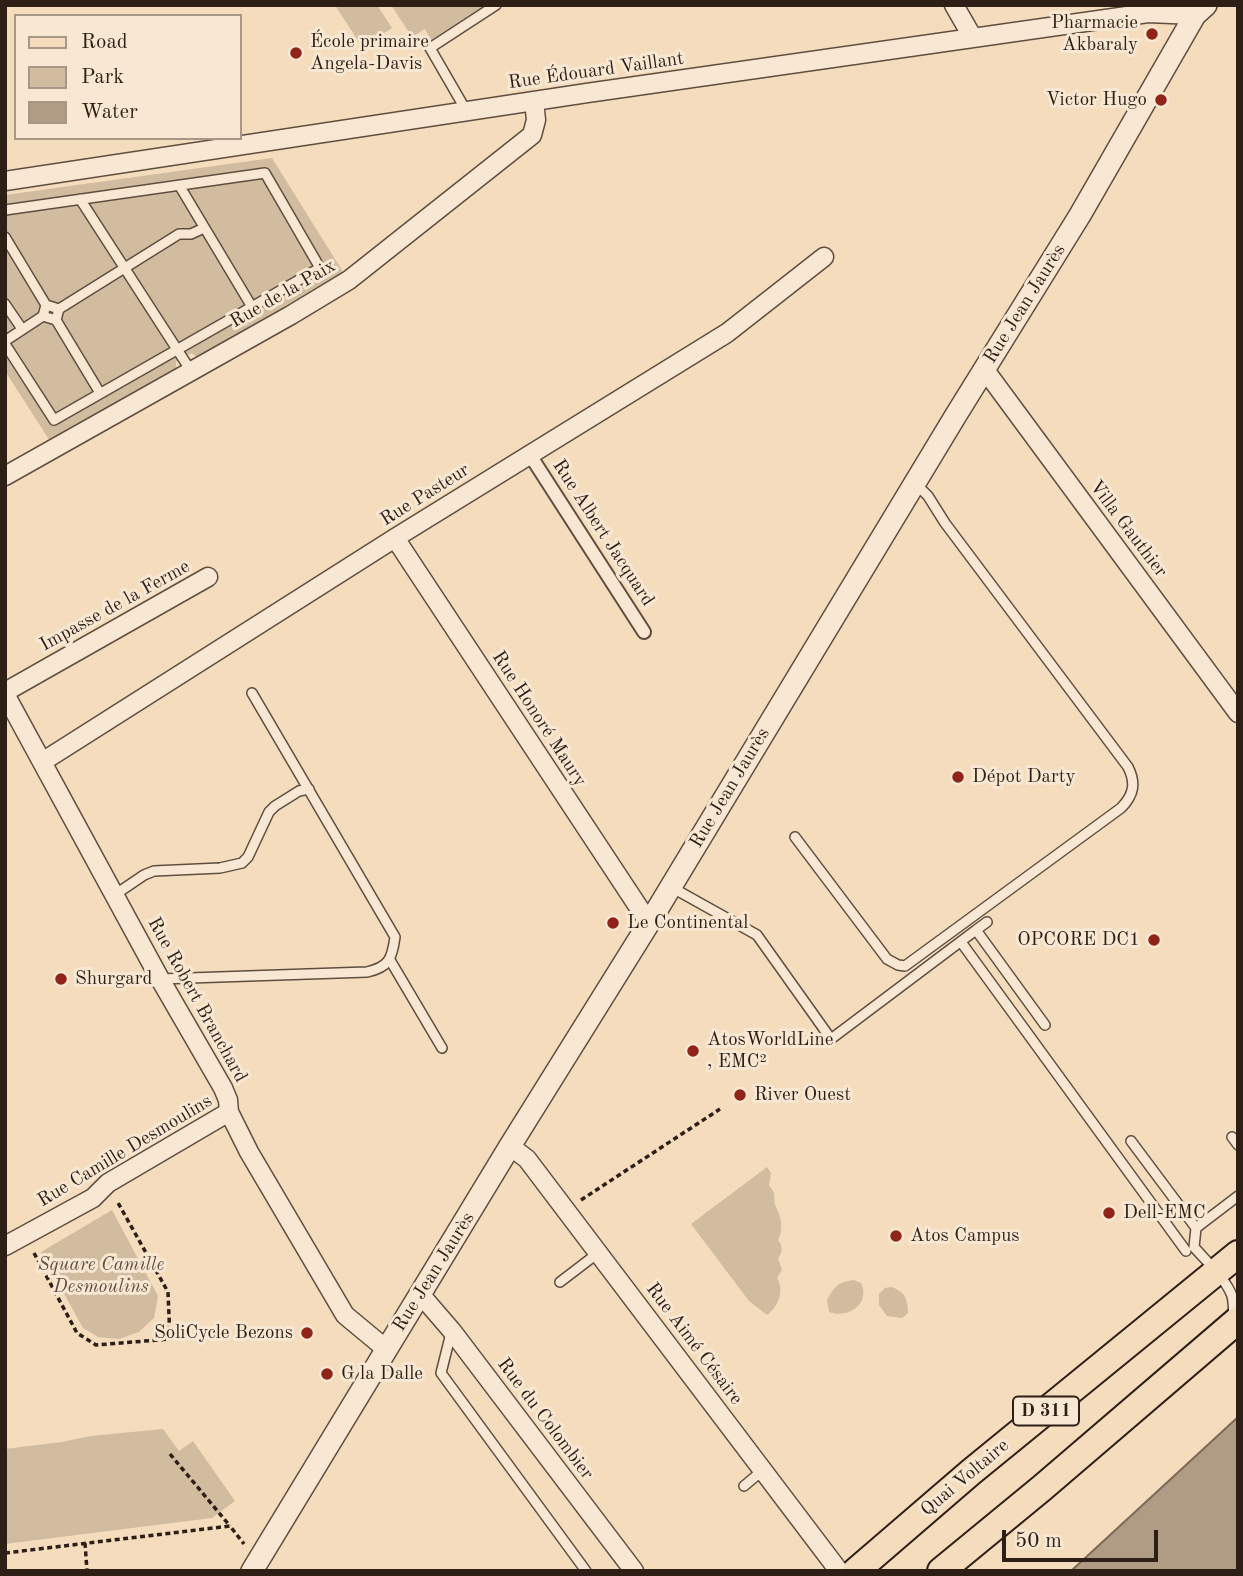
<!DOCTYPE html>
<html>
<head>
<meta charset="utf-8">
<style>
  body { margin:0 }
  #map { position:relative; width:1243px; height:1576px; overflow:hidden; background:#f4dcbc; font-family:"Old Standard TT",serif }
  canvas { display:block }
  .frame { position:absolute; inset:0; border:7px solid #2d1e16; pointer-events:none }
  .legend { position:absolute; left:14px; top:14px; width:228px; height:126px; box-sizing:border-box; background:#f8e8d3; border:2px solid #a79787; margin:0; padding:9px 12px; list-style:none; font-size:21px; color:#2d1e16 }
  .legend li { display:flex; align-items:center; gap:14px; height:35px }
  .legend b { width:35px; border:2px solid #a79787 }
  .scale { position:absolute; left:1002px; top:1530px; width:156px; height:32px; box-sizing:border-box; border:4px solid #2d1e16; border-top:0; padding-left:9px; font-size:21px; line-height:24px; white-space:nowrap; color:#2d1e16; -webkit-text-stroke:5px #f8e8d3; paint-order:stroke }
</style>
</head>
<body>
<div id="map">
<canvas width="1243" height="1576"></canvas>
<div class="frame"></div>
<ul class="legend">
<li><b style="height:9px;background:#f4dcbc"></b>Road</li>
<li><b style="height:19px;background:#d2bca0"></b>Park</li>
<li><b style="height:19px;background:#b09b84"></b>Water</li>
</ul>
<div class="scale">50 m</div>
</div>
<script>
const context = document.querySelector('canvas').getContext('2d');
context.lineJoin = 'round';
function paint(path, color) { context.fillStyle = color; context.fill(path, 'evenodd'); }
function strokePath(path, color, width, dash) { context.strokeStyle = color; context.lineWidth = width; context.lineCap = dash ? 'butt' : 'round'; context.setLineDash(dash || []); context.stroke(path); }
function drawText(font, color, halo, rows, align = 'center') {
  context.font = font + ' "Old Standard TT",serif'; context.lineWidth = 6; context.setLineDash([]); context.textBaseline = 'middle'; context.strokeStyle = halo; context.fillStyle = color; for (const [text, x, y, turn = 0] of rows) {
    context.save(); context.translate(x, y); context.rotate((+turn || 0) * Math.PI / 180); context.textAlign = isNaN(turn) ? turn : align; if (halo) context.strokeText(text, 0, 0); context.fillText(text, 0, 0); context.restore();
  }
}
paint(new Path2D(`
  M335,5H377L392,28L362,47Z
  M391,5H485L431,40L425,29L412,37Z
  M272,158L343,272L197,357L191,353L176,362V369L50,441L5,371V195Z
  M767,1167L771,1173L769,1186C778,1195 772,1197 776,1207C781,1217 784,1229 778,1240C783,1246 783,1252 778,1258L782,1270L777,1278C785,1290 778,1307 767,1315L749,1301L691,1224Z
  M112,1210L158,1296L154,1318L139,1332L119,1339L98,1337L83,1328L41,1252Z
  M854,1280L861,1283C871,1304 848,1319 829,1312L827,1300C834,1288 837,1282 854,1280Z
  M891,1287C905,1291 908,1300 908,1313L902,1318L887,1316L879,1305V1294L885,1288Z
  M163,1429L179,1451L193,1441L235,1501L212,1518L5,1544V1449L62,1442L91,1436Z`), '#d2bca0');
const water = new Path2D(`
  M1238,1417V1571H1071Z`);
paint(water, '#b09b84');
strokePath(water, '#7c6958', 2);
const service = new Path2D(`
  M467,112L430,48L496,5
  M179,185L252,307
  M80,199L191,371
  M5,210L265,173L320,268L54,420L5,344
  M5,237L46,305L59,309L56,320L43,316L46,305
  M5,304L22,329
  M59,309L179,234H191L204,228
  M56,320L100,393
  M5,341L43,316
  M795,837L887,959L898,965L905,966L1121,808C1134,795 1136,783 1128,767L945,523L928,496L916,484
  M671,887L757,935L831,1039L976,930
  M116,894L144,875L154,871L220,868L242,863L248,857L269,812L275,806L299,791L309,789
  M987,922L976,930L1045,1025
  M961,942L1186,1251
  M390,960L442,1048
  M160,979L367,972C389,967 392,959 395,937L252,693
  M1232,1137L1238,1145
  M1131,1141L1196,1228L1194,1247C1206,1261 1226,1279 1232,1296C1234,1303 1233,1311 1234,1318
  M1196,1228L1238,1196
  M560,1282L598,1253
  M451,1333L441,1373L586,1571
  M744,1486L763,1470`);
const pedestrian = new Path2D(`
  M530,455L644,632`);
const minor = new Path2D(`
  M954,5L973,38
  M5,181L587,93L1148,13L1195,15
  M985,370L1238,713
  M5,476L291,315L349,280L532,135L536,120L534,101
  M395,538L649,923
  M5,692L208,577
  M5,694L160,979L223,1088L228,1100L229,1112L249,1152L345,1315L386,1349
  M42,762L395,538L727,333L824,257
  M510,1146L527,1159L839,1571
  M5,1246L93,1198L108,1183L229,1112
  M421,1295L452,1331L634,1571`);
const tertiary = new Path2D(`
  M252,1571L510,1146L649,923L956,415L1080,215L1195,15L1206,5`);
const primary = new Path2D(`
  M856,1571L971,1472L1238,1254
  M941,1571L1042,1488L1238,1320`);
strokePath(service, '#5f4e40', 12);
strokePath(pedestrian, '#5f4e40', 16);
strokePath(minor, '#5f4e40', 21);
strokePath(tertiary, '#5f4e40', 24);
strokePath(primary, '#2d1e16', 30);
strokePath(new Path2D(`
  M581,1200L720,1109
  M34,1253L77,1333L96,1345L170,1339L168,1292L117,1201
  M170,1454L230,1526
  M85,1543L87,1571
  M5,1553L230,1526L244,1544`), '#2d1e16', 3.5, [5, 3.5]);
strokePath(service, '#f8e8d3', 9);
strokePath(pedestrian, '#f8e8d3', 12);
strokePath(minor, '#f8e8d3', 18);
strokePath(tertiary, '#f8e8d3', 21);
strokePath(primary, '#f4dcbc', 26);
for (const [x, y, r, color] of [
  [1152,34,7,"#8f2418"],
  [296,53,7,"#8f2418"],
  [1161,100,7,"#8f2418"],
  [958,777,7,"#8f2418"],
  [613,923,7,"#8f2418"],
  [1154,940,7,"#8f2418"],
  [61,979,7,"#8f2418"],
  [693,1051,7,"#8f2418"],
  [740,1095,7,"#8f2418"],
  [1109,1213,7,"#8f2418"],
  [896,1236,7,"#8f2418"],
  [307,1333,7,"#8f2418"],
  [327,1374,7,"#8f2418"]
]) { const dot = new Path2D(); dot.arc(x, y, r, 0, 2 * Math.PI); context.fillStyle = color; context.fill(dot); strokePath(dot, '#f8e8d3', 2.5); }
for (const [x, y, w] of [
  [1046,1411,66]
]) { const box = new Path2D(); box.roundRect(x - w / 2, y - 14.5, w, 29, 5); context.fillStyle = '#f8e8d3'; context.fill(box); strokePath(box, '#2d1e16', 2); }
drawText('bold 18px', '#2d1e16', null, [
  ["D 311",1046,1411]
]);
drawText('19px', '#2d1e16', '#f8e8d3', [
  ["Pharmacie",1138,23,"right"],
  ["Akbaraly",1138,45,"right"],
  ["École primaire",310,42],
  ["Angela-Davis",310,64],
  ["Victor Hugo",1147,100,"right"],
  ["Dépot Darty",972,777],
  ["Le Continental",627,923],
  ["OPCORE DC1",1140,940,"right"],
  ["Shurgard",75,979],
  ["AtosWorldLine",707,1040],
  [", EMC²",707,1062],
  ["River Ouest",754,1095],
  ["Dell-EMC",1123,1213],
  ["Atos Campus",910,1236],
  ["SoliCycle Bezons",293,1333,"right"],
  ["G la Dalle",341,1374]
], 'left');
drawText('19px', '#2d1e16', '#f8e8d3', [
  ["Rue Édouard Vaillant",596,71,-8],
  ["Rue de la Paix",283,294,-30],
  ["Rue Jean Jaurès",1025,304,-58],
  ["Rue Pasteur",425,495,-32],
  ["Villa Gauthier",1128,529,53],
  ["Rue Albert Jacquard",603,533,57],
  ["Impasse de la Ferme",115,606,-29],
  ["Rue Honoré Maury",539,719,57],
  ["Rue Jean Jaurès",730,788,-59],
  ["Rue Robert Branchard",197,1000,61],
  ["Rue Camille Desmoulins",125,1151,-31],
  ["Rue Jean Jaurès",434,1272,-58],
  ["Rue Aimé Césaire",694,1344,53],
  ["Rue du Colombier",545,1419,53],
  ["Quai Voltaire",965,1478,-40]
]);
drawText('italic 19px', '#5f4d3f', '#f8e8d3', [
  ["Square Camille",101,1265],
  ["Desmoulins",101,1287]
]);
</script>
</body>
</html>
